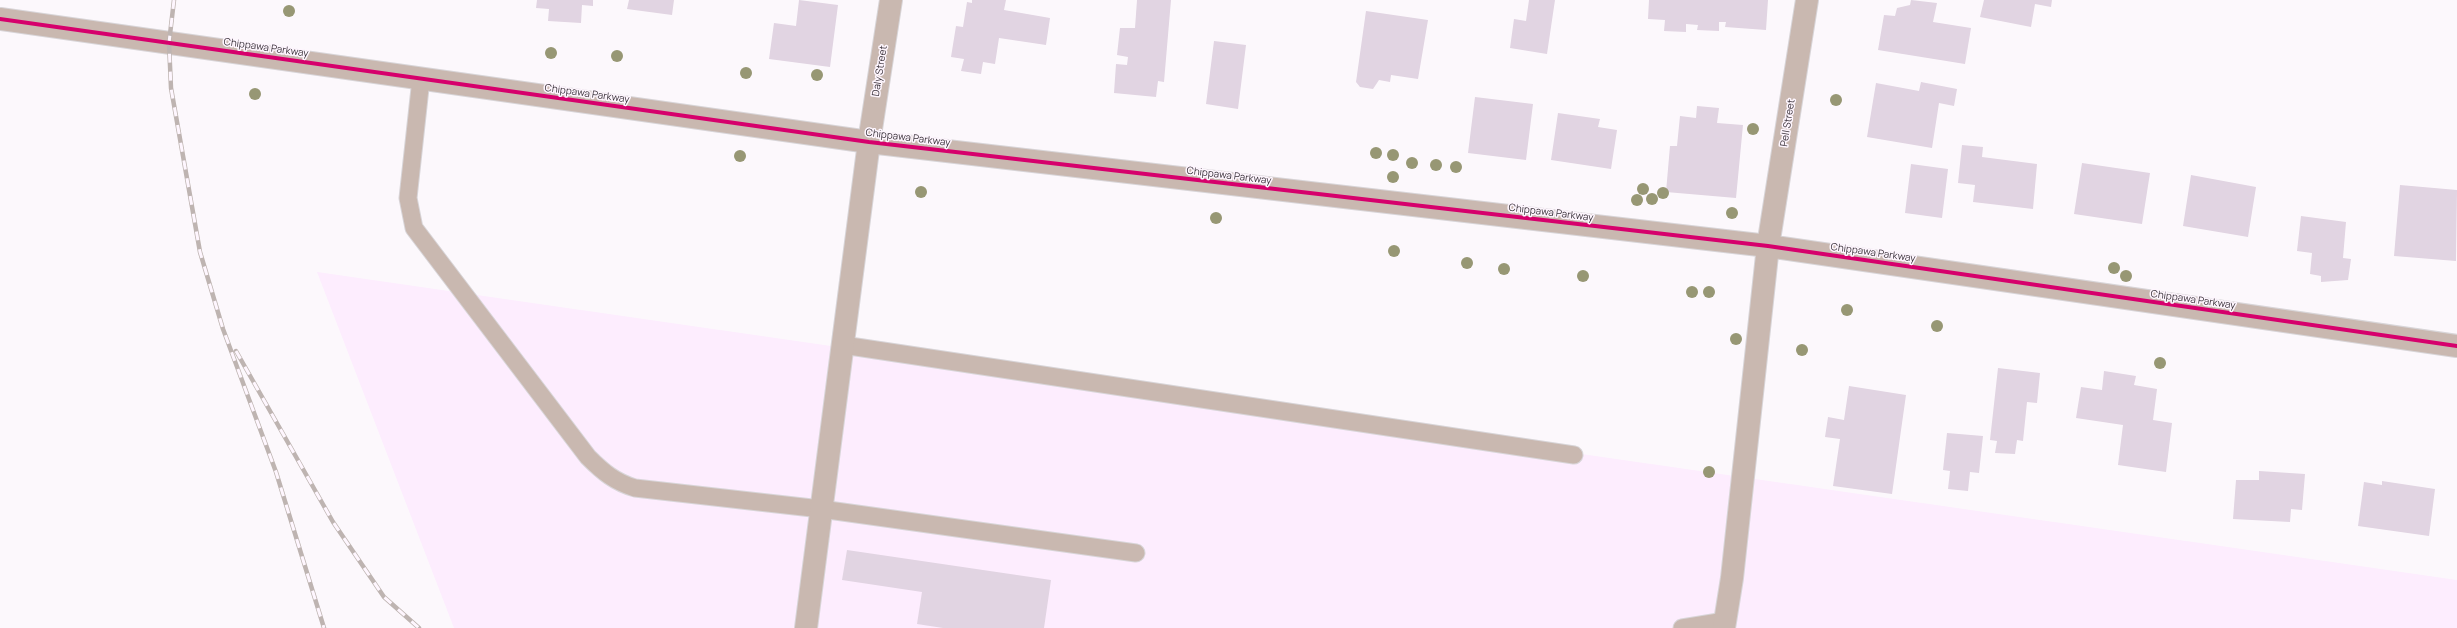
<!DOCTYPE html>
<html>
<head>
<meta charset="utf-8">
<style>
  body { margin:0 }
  canvas { display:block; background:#fcf8fc }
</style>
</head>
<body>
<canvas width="2457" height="628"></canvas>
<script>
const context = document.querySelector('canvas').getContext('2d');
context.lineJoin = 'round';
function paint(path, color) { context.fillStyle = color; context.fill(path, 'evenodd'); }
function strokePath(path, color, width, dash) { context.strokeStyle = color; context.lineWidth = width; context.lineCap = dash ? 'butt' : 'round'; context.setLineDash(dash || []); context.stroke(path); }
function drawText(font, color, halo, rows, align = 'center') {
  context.font = font + ' Manrope,sans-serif'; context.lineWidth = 3; context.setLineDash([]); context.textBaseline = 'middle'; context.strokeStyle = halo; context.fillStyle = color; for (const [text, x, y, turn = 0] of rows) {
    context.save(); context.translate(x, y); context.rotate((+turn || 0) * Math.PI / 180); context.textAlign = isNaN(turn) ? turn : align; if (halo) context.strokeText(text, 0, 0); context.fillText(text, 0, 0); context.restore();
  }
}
paint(new Path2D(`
  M317,272L2457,580V628H454Z`), '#fdedfe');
paint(new Path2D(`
  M537,0H593V6L582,5L581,23L548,21L549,9L536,8Z
  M629,0H674L672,15L627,9Z
  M799,0L838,5L830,67L769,59L774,23L796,26Z
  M972,0H1006L1004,10L1050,18L1046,45L999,38L995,64L983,62L981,74L961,71L964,59L951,57L956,26L963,27L967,2L972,3Z
  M1137,0H1171L1164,82L1158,81L1156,97L1114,93L1116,64L1127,65L1128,57L1117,55L1120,28H1135Z
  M1529,0H1555L1547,54L1510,48L1514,19L1526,21Z
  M1649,0H1768L1766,30L1725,27L1726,22H1719V31L1697,30L1698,25L1686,24V32L1664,31L1665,20L1648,19Z
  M1911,0L1937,3L1933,22L1971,28L1965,64L1878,50L1884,15L1895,16L1897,8L1910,5Z
  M1984,0H2052L2051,7L2035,4L2031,27L1980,17Z
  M1366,11L1428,20L1418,79L1391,75L1390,82L1379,80L1373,89L1360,87L1356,82Z
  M1214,41L1246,45L1238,109L1206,104Z
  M1921,82L1957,89L1954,106L1939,103L1932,148L1867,137L1876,83L1919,91Z
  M1475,97L1533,104L1526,160L1468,153Z
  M1697,106L1719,108L1717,123L1743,125L1736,198L1666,192L1670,146H1677L1680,116L1696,118Z
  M1558,113L1600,119L1598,127L1617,130L1611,169L1551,160Z
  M1962,145L1983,147L1982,157L2037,164L2033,209L1973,202L1975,185L1958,183Z
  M2082,163L2150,173L2142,224L2074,214Z
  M1911,164L1948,169L1942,218L1905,213Z
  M2191,175L2256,187L2248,237L2183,226Z
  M2400,185L2457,190L2456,261L2394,256Z
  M2301,216L2346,222L2343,258L2351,259L2348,280L2321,282V276L2310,274L2312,253L2297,251Z
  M1998,368L2040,373L2037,403L2027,402L2023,441L2017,440L2015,454L1995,453L1997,441L1990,440Z
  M2104,371L2136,376L2134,385L2157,389L2153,420L2172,423L2166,472L2118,465L2123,425L2076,418L2081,387L2102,390Z
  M1849,386L1906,395L1892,494L1833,486L1840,439L1825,437L1828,417L1844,420Z
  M1947,433L1983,436L1979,473L1970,472L1968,491L1948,489L1950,471L1943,470Z
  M2259,471L2305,474L2302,510L2291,509L2290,522L2233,519L2236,480H2259Z
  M2382,481L2435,489L2429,536L2358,526L2364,482L2382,485Z
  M847,550L1051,580L1044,628H943L917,624L922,592L842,580Z`), '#e1d4e2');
const lane = new Path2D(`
  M421,79L408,198L414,228L588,457C603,472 615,482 635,488L821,509L1136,553
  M843,345L1574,455
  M1682,628L1725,621`);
const street = new Path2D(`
  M0,19L869,142L1768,246L2457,346
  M806,628L869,142L891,0
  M1724,628L1732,578L1768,246L1807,0`);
strokePath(lane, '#d8d5d8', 19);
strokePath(street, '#d8d5d8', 24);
strokePath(lane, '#c9b8b0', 17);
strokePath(street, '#c9b8b0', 22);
const rail = new Path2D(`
  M174,0L169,43L171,88L200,252L223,329L276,472L324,628
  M236,351L333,522L384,597L419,628`);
strokePath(rail, '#beb4b1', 4.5);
strokePath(rail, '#fef6fe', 3, [9]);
strokePath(new Path2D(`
  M0,19L869,142L1768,246L2457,346`), '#d6006c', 4);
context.fillStyle = '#979774';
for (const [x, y] of [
  [289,11],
  [551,53],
  [617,56],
  [746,73],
  [817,75],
  [255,94],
  [1836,100],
  [1753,129],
  [1376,153],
  [1393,155],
  [740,156],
  [1412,163],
  [1436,165],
  [1456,167],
  [1393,177],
  [1643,189],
  [921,192],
  [1663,193],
  [1652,199],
  [1637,200],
  [1732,213],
  [1216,218],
  [1394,251],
  [1467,263],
  [2114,268],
  [1504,269],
  [1583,276],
  [2126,276],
  [1692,292],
  [1709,292],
  [1847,310],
  [1937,326],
  [1736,339],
  [1802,350],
  [2160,363],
  [1709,472]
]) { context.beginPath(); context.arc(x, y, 6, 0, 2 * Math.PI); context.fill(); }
drawText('10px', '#3a323a', '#fef6fe', [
  ["Chippawa Parkway",266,48,8],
  ["Daly Street",880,71,-81],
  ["Chippawa Parkway",587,94,8],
  ["Pell Street",1788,123,-81],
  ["Chippawa Parkway",908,138,7],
  ["Chippawa Parkway",1229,176,7],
  ["Chippawa Parkway",1551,213,7],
  ["Chippawa Parkway",1873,253,8],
  ["Chippawa Parkway",2193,300,8]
]);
</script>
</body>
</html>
